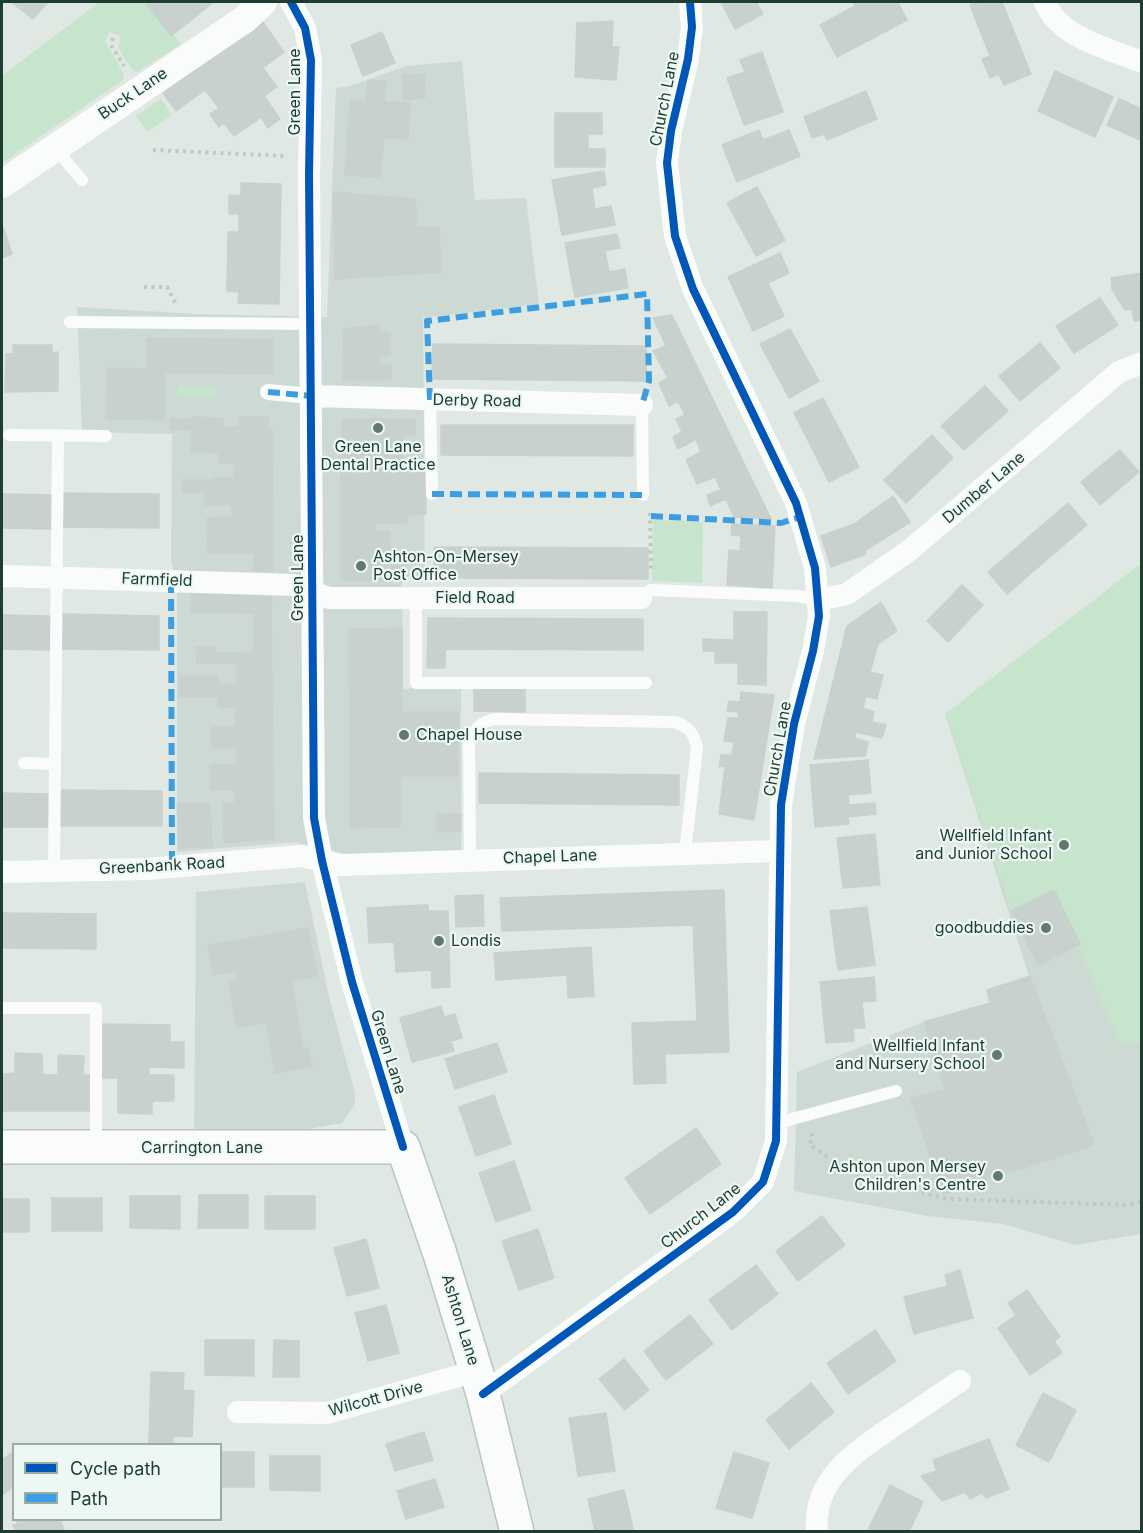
<!DOCTYPE html>
<html>
<head>
<meta charset="utf-8">
<style>
  body { margin:0 }
  #map { position:relative; width:1143px; height:1533px; overflow:hidden; background:#e0e8e4; font-family:Inter,sans-serif }
  canvas { display:block }
  .frame { position:absolute; inset:0; border:3px solid #1d3d31; pointer-events:none }
  .legend { position:absolute; left:12px; top:1443px; width:210px; height:78px; box-sizing:border-box; background:#eef8f2; border:2px solid #9aada5; margin:0; padding:8px 10px; list-style:none; font-size:18px; color:#1d3d31 }
  .legend li { display:flex; align-items:center; gap:12px; height:30px }
  .legend b { width:30px; border:2px solid #9aada5 }
</style>
</head>
<body>
<div id="map">
<canvas width="1143" height="1533"></canvas>
<div class="frame"></div>
<ul class="legend">
<li><b style="height:8px;background:#0057b8"></b>Cycle path</li>
<li><b style="height:8px;background:#3c9ee1"></b>Path</li>
</ul>
</div>
<script>
const context = document.querySelector('canvas').getContext('2d');
context.lineJoin = 'round';
function paint(path, color) { context.fillStyle = color; context.fill(path, 'evenodd'); }
function strokePath(path, color, width, dash) { context.strokeStyle = color; context.lineWidth = width; context.lineCap = dash ? 'butt' : 'round'; context.setLineDash(dash || []); context.stroke(path); }
function drawText(font, color, halo, rows, align = 'center') {
  context.font = font + ' Inter,sans-serif'; context.lineWidth = 4.5; context.setLineDash([]); context.textBaseline = 'middle'; context.strokeStyle = halo; context.fillStyle = color; for (const [text, x, y, turn = 0] of rows) {
    context.save(); context.translate(x, y); context.rotate((+turn || 0) * Math.PI / 180); context.textAlign = isNaN(turn) ? turn : align; if (halo) context.strokeText(text, 0, 0); context.fillText(text, 0, 0); context.restore();
  }
}
paint(new Path2D(`
  M462,61L475,200L526,198L539,304L423,318L425,576L402,577L403,689L461,685V850L351,856L296,842L177,852V590L171,558L172,434L82,432L77,307L196,314L327,317L336,88L350,86L406,66Z
  M1141,564V1234L1075,1245L1003,1224L928,1216L794,1191L797,1072L924,1022L989,1003L987,990L1029,976L945,714Z
  M305,882L329,997L355,1093V1104L342,1123L194,1149L196,892Z`), '#cddad4');
paint(new Path2D(`
  M99,2H148L181,44L137,72L132,70L118,47L121,36L109,32L105,42L124,74L123,80L2,163V76Z
  M161,99L172,115L147,132L136,116Z
  M178,386L216,387V396H178Z
  M653,520L703,522L702,583L652,581Z
  M1141,564V1044L1119,1042L1055,891L1011,911L945,714Z`), '#c7e4cd');
const building = new Path2D(`
  M11,2H48L33,19Z
  M151,2H214L171,36L147,5Z
  M721,2H756L763,14L735,29Z
  M853,2H898L907,20L837,57L820,25L855,6Z
  M978,2H1002L1031,74L1004,85L999,74L990,78L982,59L990,56L970,5Z
  M262,21L284,52L263,68L277,87L264,96L280,119L268,128L261,117L256,121L211,58Z
  M613,21L612,47H619L616,80L575,77L577,23Z
  M382,32L395,63L363,76L351,45Z
  M762,52L783,112L744,125L727,78L745,72L740,60Z
  M211,58L256,121L234,136L224,123L219,127L210,114L219,108L205,90L176,111L163,93Z
  M1055,71L1113,97L1095,137L1038,111Z
  M424,74L425,98L404,100L402,75Z
  M368,80L386,81L384,102L366,101Z
  M866,91L877,119L827,140L824,134L812,138L804,117Z
  M1119,99L1142,109V141L1107,125Z
  M350,100L410,103L408,139L384,137L380,177L345,175Z
  M555,113H602V134H588V149H605V167H555Z
  M759,130L763,140L789,130L800,156L737,182L722,145Z
  M604,171L606,185L592,188L595,209L611,206L615,225L562,235L552,180Z
  M241,183L281,184L279,304L238,303L239,292L227,291L228,232H239V214H229V195L241,196Z
  M757,187L785,240L756,256L727,203Z
  M333,192L415,199L417,227H439L441,272L335,279Z
  M3,227L12,254L2,258V228Z
  M617,234L620,248L605,251L609,272L625,269L628,288L575,297L565,243Z
  M780,253L789,273L768,283L784,316L753,331L728,277Z
  M1142,273V320L1134,321L1132,309L1125,310L1112,289L1111,278Z
  M1100,298L1118,325L1074,353L1056,326Z
  M672,315L771,519L734,517L726,499L710,506L707,495L721,490L715,477L697,484L686,460L701,452L696,439L678,449L673,437L682,432L676,419L685,415L678,401L669,406L659,383L668,378L653,351L666,346L653,318Z
  M380,325V333H390V355H380V364H391V380H343L344,329Z
  M790,329L819,381L789,398L760,344Z
  M147,338L273,339V374L164,373V420L106,419L107,368L147,369Z
  M1040,343L1060,368L1020,401L999,376Z
  M433,344L646,346V381L432,379Z
  M13,345H52V353L58,352V391L5,392L6,354H13Z
  M985,386L1008,411L964,450L941,426Z
  M823,398L859,467L829,482L794,413Z
  M191,417L223,418V428L191,427Z
  M239,417H268V428H239Z
  M170,419H191L192,430H171Z
  M342,419H415V436H402V440H342Z
  M441,425H633V456L441,455Z
  M191,427H210V452H191Z
  M210,427L272,428L273,571H254V553H208L207,518L232,517V505H205V493H213L214,478H234V463H219V453L210,452Z
  M932,435L953,458L906,503L884,480Z
  M342,440H360V446H379V440H402L403,460H341Z
  M1120,450L1139,472L1100,505L1081,482Z
  M341,460H425L426,514L407,515V478H341Z
  M341,478H407V523H341Z
  M183,480H214L213,493H182Z
  M62,493L159,494V528L61,527Z
  M2,494L54,495V529L2,528Z
  M893,496L910,522L866,550L854,524Z
  M1068,503L1087,525L1007,594L988,572Z
  M341,523L375,524V531L390,532V547L398,548V554H390V561H404V578L390,577L389,581H347L341,576Z
  M732,524L775,526L772,588L727,585L729,550L740,551L741,536L731,535Z
  M854,524L866,554L831,567L821,536Z
  M434,547L648,548V579L434,578Z
  M962,585L983,605L948,642L927,621Z
  M192,589L272,591L271,614L191,612Z
  M881,602L897,631L878,644L870,672L883,675L877,699L866,696L863,708L874,712L872,722L886,725L882,738L856,732L855,738L868,742L865,756L814,759L847,626Z
  M734,612H767L766,685L738,684V663H715V651H703V639L734,640Z
  M254,613L271,614L274,839L224,843L223,803H235V790H210V765H237V748H212V727H236V707H218V696L179,697V676H218V684H237V663H197L196,647H215V653L254,652Z
  M62,614L159,616V650L61,649Z
  M2,615L50,616V650L2,649Z
  M428,618L643,619V650L445,649V668H427Z
  M402,628V712H458V776H400V827L350,828L349,629Z
  M474,688L525,689V712L474,711Z
  M741,692L774,695L754,820L719,814L725,766L719,767L721,755H732L734,742L724,741L728,718H738L739,712L727,711L729,701L740,702Z
  M868,760L871,793L848,795L849,805L875,803L876,814L848,817L849,824L815,827L810,765Z
  M479,773L679,775V805L479,803Z
  M60,790L162,791V826H60Z
  M2,793L48,794V827H2Z
  M210,803L212,847L179,848L177,804Z
  M461,814V831L437,832V815Z
  M875,834L880,885L843,888L837,838Z
  M724,890L729,1052L665,1054L666,1083L634,1084L632,1023L697,1021L693,925L502,931L500,898Z
  M1054,890L1080,944L1038,965L1011,911Z
  M483,895L484,926L456,927L455,896Z
  M422,905H428L431,970L396,972L394,942L369,943L367,908Z
  M867,907L875,965L838,970L830,911Z
  M429,911H448L450,987L432,988Z
  M2,913L96,914V949L2,948Z
  M308,928L317,976L292,981L303,1049L308,1048L312,1067L275,1073L266,1022L236,1027L229,980L238,979L237,971L213,975L208,945Z
  M591,947L594,996L568,998L567,975L496,980L494,953Z
  M1030,976L1094,1145L943,1194L911,1099L945,1089L924,1022L990,1003L987,990Z
  M874,977L876,1001L862,1002L865,1028H853L854,1041L826,1043L820,982Z
  M441,1006L444,1017L455,1014L462,1038L451,1041L454,1051L412,1062L400,1018Z
  M101,1024L170,1025V1042H184V1068L149,1067V1075H174V1101H152V1114L118,1113V1078H100Z
  M497,1043L507,1072L455,1089L445,1059Z
  M15,1053L42,1054L43,1075H58V1055L84,1056L83,1075H91V1111H2V1074L15,1073Z
  M494,1095L511,1144L476,1156L459,1107Z
  M696,1128L721,1164L650,1214L625,1178Z
  M514,1161L531,1210L496,1222L479,1173Z
  M199,1195H248V1228H198Z
  M130,1196H180V1229L130,1228Z
  M265,1196H315V1229H265Z
  M52,1198H102V1231H52Z
  M2,1199H29V1232H2Z
  M822,1216L845,1245L798,1281L776,1251Z
  M538,1229L554,1278L519,1290L502,1241Z
  M366,1239L379,1288L347,1296L334,1248Z
  M756,1265L778,1294L732,1330L709,1300Z
  M960,1270L973,1318L914,1334L904,1297L948,1286L945,1275Z
  M1027,1290L1060,1337L1054,1341L1062,1353L1030,1375L998,1328L1016,1315L1008,1303Z
  M386,1305L399,1353L368,1361L355,1313Z
  M690,1315L713,1344L666,1380L644,1351Z
  M875,1330L896,1361L848,1394L827,1363Z
  M205,1340H254V1376L205,1375Z
  M274,1340L299,1341V1377H273Z
  M624,1359L649,1390L625,1410L599,1379Z
  M151,1372L184,1373L183,1390L194,1391L192,1437L173,1436V1444H149Z
  M811,1383L834,1412L789,1449L766,1420Z
  M1043,1393L1076,1410L1049,1462L1016,1445Z
  M606,1413L615,1471L578,1476L569,1418Z
  M424,1432L433,1460L395,1471L386,1444Z
  M989,1439L1009,1489L986,1498L982,1493L970,1499L965,1492L942,1501L921,1476L937,1471L933,1460Z
  M14,1451V1486L2,1495V1460Z
  M220,1452H254V1487H220Z
  M734,1452L769,1463L752,1518L716,1508Z
  M270,1456H320V1491L270,1490Z
  M435,1479L444,1507L406,1519L397,1491Z
  M890,1485L923,1502L909,1532H867Z
  M624,1490L634,1532H595L588,1499Z
  M16,1520H60L65,1532H16L13,1525L18,1524Z`);
paint(building, '#c8d1cd');
strokePath(building, '#c9d1cd', 1.5);
const secondary = new Path2D(`
  M2,1147H403L440,1254L483,1394L517,1532`);
strokePath(secondary, '#b9c5bf', 36);
strokePath(new Path2D(`
  M113,38L111,45L124,66
  M153,150L286,156
  M144,287H167L176,304
  M650,513L651,572
  M812,1133L810,1145L860,1178L948,1199L1127,1205L1142,1202`), '#bec9c5', 4, [3, 4.5]);
strokePath(new Path2D(`
  M55,148L82,180
  M70,322L312,324
  M430,400L432,494
  M642,405L643,495
  M9,435L106,436
  M416,598V683H646
  M641,598L651,590L797,596L819,600
  M24,763L55,764
  M470,861L469,744C474,729 479,723 494,719L675,722C689,727 694,733 697,748L685,852
  M54,871L58,436
  M2,1008H96V1146
  M777,1123L896,1091`), '#fafcfb', 12);
strokePath(new Path2D(`
  M268,392L312,396`), '#fafcfb', 16);
strokePath(new Path2D(`
  M291,2L305,28L311,60L309,174L314,818L322,861L352,982L403,1147
  M1045,2C1057,37 1110,49 1142,62
  M312,396L642,405
  M2,576L294,585L329,598H641
  M819,600L847,594L910,550L1119,372L1142,363
  M2,872L147,869L301,856L341,865L779,851
  M483,1394L733,1212L763,1182L776,1141L781,805L794,724L813,651L819,616L815,568L796,503L693,289L675,236L667,163L671,131L688,59L692,27L690,2
  M238,1412L327,1413L476,1371
  M817,1532C812,1478 856,1452 895,1425C916,1411 938,1396 960,1381`), '#fafcfb', 22);
strokePath(new Path2D(`
  M2,184L245,19L263,2`), '#fafcfb', 28);
strokePath(secondary, '#fafcfb', 33);
strokePath(new Path2D(`
  M268,392L312,396
  M430,400L427,321L647,294L649,381L642,405
  M432,494L643,495
  M651,516L781,523L800,517
  M171,581L172,868`), '#3c9ee1', 6, [12, 6]);
strokePath(new Path2D(`
  M291,2L305,28L311,60L309,174L314,818L322,861L352,982L403,1147
  M483,1394L733,1212L763,1182L776,1141L781,805L794,724L813,651L819,616L815,568L796,503L693,289L675,236L667,163L671,131L688,59L692,27L690,2`), '#0057b8', 8);
for (const [x, y, r, color] of [
  [378,428,6,"#617970"],
  [361,566,6,"#617970"],
  [404,735,6,"#617970"],
  [1064,845,6,"#617970"],
  [1046,928,6,"#617970"],
  [439,941,6,"#617970"],
  [997,1055,6,"#617970"],
  [998,1176,6,"#617970"]
]) { const dot = new Path2D(); dot.arc(x, y, r, 0, 2 * Math.PI); context.fillStyle = color; context.fill(dot); strokePath(dot, '#eef8f2', 2); }
drawText('16px', '#1d3d31', '#eef8f2', [
  ["Green Lane",295,92,-90],
  ["Buck Lane",133,94,-34],
  ["Church Lane",665,99,-79],
  ["Derby Road",477,401,1],
  ["Dumber Lane",984,488,-40],
  ["Green Lane",298,578,-90],
  ["Farmfield",157,580,2],
  ["Field Road",475,598],
  ["Church Lane",778,749,-80],
  ["Chapel Lane",550,857,-2],
  ["Greenbank Road",162,866,-3],
  ["Green Lane",388,1052,73],
  ["Carrington Lane",202,1148],
  ["Church Lane",701,1216,-38],
  ["Ashton Lane",460,1320,73],
  ["Wilcott Drive",376,1399,-15]
]);
drawText('16px', '#1d3d31', '#eef8f2', [
  ["Green Lane",378,447,"center"],
  ["Dental Practice",378,465,"center"],
  ["Ashton-On-Mersey",373,557,"left"],
  ["Post Office",373,575,"left"],
  ["Chapel House",416,735,"left"],
  ["Wellfield Infant",1052,836],
  ["and Junior School",1052,854],
  ["goodbuddies",1034,928],
  ["Londis",451,941,"left"],
  ["Wellfield Infant",985,1046],
  ["and Nursery School",985,1064],
  ["Ashton upon Mersey",986,1167],
  ["Children's Centre",986,1185]
], 'right');
</script>
</body>
</html>
